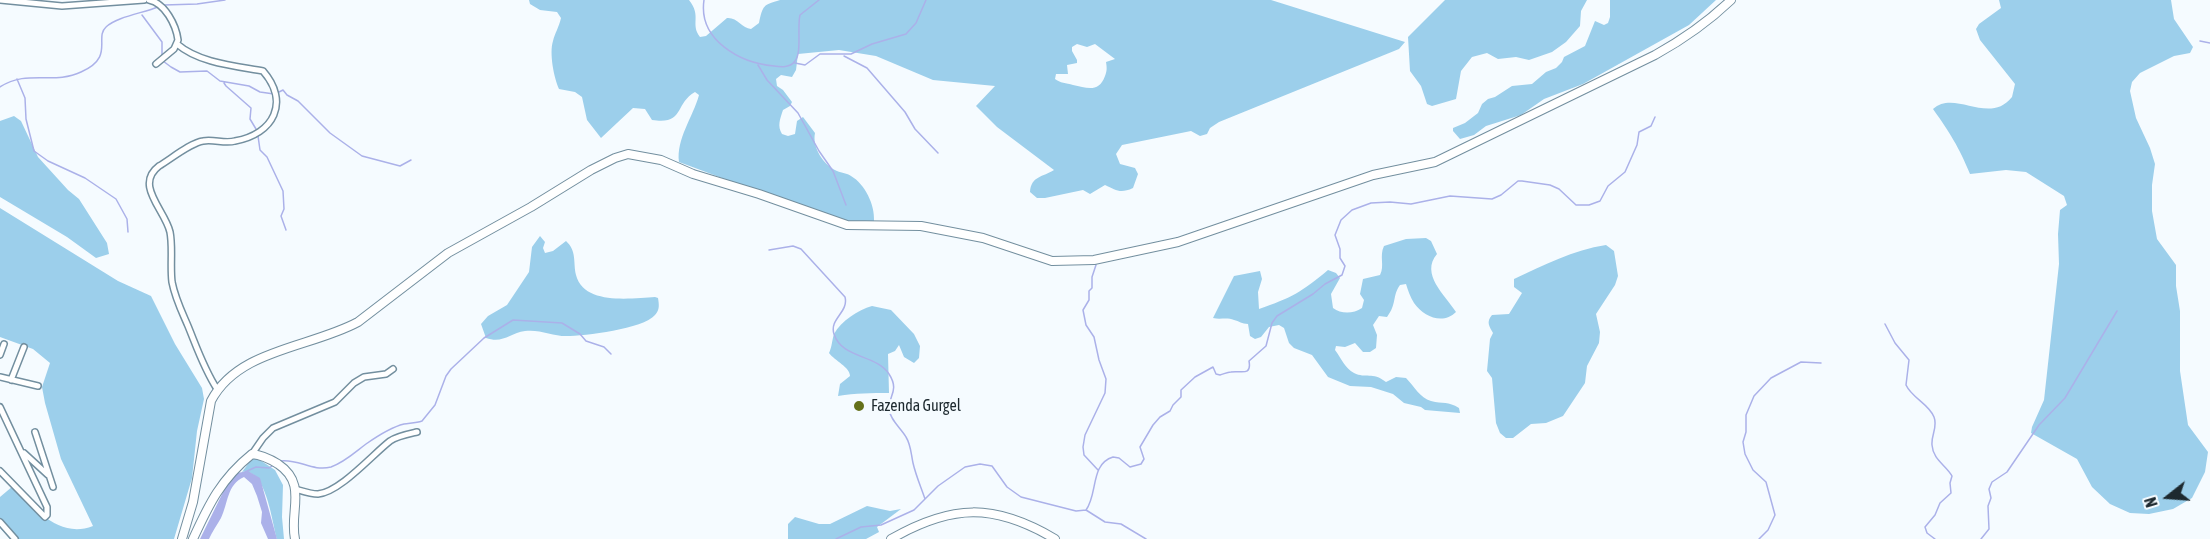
<!DOCTYPE html>
<html>
<head>
<meta charset="utf-8">
<style>
  body { margin:0 }
  #map { position:relative; width:2210px; height:539px; overflow:hidden; background:#f5fbff; font-family:"Asap Condensed",sans-serif }
  canvas { display:block }
  .north { position:absolute; left:2138px; top:467px; width:60px; height:60px; -webkit-text-stroke:4px #f5fbff; paint-order:stroke; rotate:253deg; font-size:16px; font-weight:700; line-height:24px; text-align:center; color:#1d292f }
  .north::after { content:''; display:block; margin:auto; width:21px; height:27px; background:#1d292f; clip-path:polygon(50% 0,100% 100%,50% 72%,0 100%) }
</style>
</head>
<body>
<div id="map">
<canvas width="2210" height="539"></canvas>
<div class="north">N</div>
</div>
<script>
const context = document.querySelector('canvas').getContext('2d');
context.lineJoin = 'round';
function paint(path, color) { context.fillStyle = color; context.fill(path, 'evenodd'); }
function strokePath(path, color, width, dash) { context.strokeStyle = color; context.lineWidth = width; context.lineCap = dash ? 'butt' : 'round'; context.setLineDash(dash || []); context.stroke(path); }
function drawText(font, color, halo, rows, align = 'center') {
  context.font = font + ' "Asap Condensed",sans-serif'; context.lineWidth = 6; context.setLineDash([]); context.textBaseline = 'middle'; context.strokeStyle = halo; context.fillStyle = color; for (const [text, x, y, turn = 0] of rows) {
    context.save(); context.translate(x, y); context.rotate((+turn || 0) * Math.PI / 180); context.textAlign = isNaN(turn) ? turn : align; if (halo) context.strokeText(text, 0, 0); context.fillText(text, 0, 0); context.restore();
  }
}
paint(new Path2D(`
  M529,0H689C702,16 690,24 700,37L706,36L727,18C737,17 742,28 751,29L759,23C763,5 763,5 780,0H1271L1405,42L1399,49L1219,122L1210,128L1207,134L1200,136L1191,131L1122,145L1116,154L1120,164L1135,168L1138,174L1133,188C1120,194 1116,190 1105,185L1090,194L1083,190L1045,198H1037L1030,192C1031,176 1043,177 1054,170L997,127L976,106L995,86L933,80L876,56L839,50L798,54L796,70L792,77L781,75L776,79L777,86L783,90L792,102L790,106L783,110C780,119 777,126 782,134L788,136L795,134L797,121L803,117L815,133C812,147 823,165 837,171C842,173 847,173 851,176C865,184 875,205 874,221L843,223L679,162C676,139 693,117 699,95L695,92C674,104 685,125 652,120L645,109L633,108L601,138L587,120L582,97L575,92L559,89C554,78 549,53 553,41C555,33 559,27 561,18L557,12L540,10L530,4ZM1077,44L1087,47L1095,44L1115,59L1106,62C1107,68 1107,71 1105,76C1099,93 1087,88 1073,85C1066,83 1060,83 1055,79L1056,74H1068L1067,65L1077,63V60L1072,51V47Z
  M1445,0H1587L1581,11L1580,26L1566,42L1552,52L1529,60L1516,57L1498,59L1487,53L1472,57L1461,71L1456,99L1432,106L1427,104L1421,86L1410,71L1408,37Z
  M1610,0H1716L1689,25L1583,84L1544,99L1521,115L1486,126L1474,135L1460,139L1453,131V128L1465,123L1478,113L1482,104L1488,99L1495,97L1512,86L1532,84L1546,72L1556,68L1562,62L1564,57L1585,46L1595,21L1604,25L1608,23L1610,17Z
  M1999,0H2171L2174,19L2193,47L2190,53L2174,56L2140,73L2132,82L2130,91L2136,118L2150,148L2155,164L2152,185V211L2157,239L2176,265V286L2180,311V371L2188,425L2208,452L2205,472L2192,498L2173,509L2149,514L2130,513L2110,504L2092,487L2077,459L2031,433L2032,427L2044,400L2059,264L2058,234L2060,210L2067,205L2064,196L2026,172L2006,170L1970,174C1959,147 1950,133 1933,109C1955,89 1989,126 2012,97L2015,84L1980,40L1976,29L1979,24L2001,8Z
  M14,116L21,121L38,157L68,190L79,199L107,243L109,254L96,258L67,237L0,197V121Z
  M0,208L118,281L151,296L175,344L202,388L204,399L197,431L192,478L174,539H10L0,528V497L13,486C35,509 59,539 93,526L61,459L45,403L42,387L50,363L33,349L0,337Z
  M540,236L545,242L543,248L545,253L553,251L566,241C577,251 573,262 576,275C584,306 633,298 655,297L658,298C659,304 660,310 655,315C643,329 585,336 566,336C553,336 539,329 525,331C510,333 503,344 486,338L481,324L488,316L507,305L529,272L532,247Z
  M1426,238L1431,241L1437,254C1420,274 1445,295 1456,312C1443,325 1424,317 1414,303C1410,297 1408,290 1406,284L1400,285C1392,296 1397,304 1387,317L1379,316L1373,325L1377,335L1376,348L1370,352H1363L1355,343L1345,347L1336,346L1335,350C1341,358 1345,368 1354,373C1366,379 1372,371 1386,382L1396,377L1406,378C1414,386 1420,398 1431,401C1443,404 1448,401 1459,408L1460,413L1425,410L1421,407L1404,403L1393,394L1371,387L1350,386L1328,377L1312,355L1294,348L1289,343L1284,328L1279,325L1269,327L1261,337L1255,339L1250,336L1248,324C1242,324 1239,321 1234,320C1227,317 1220,320 1213,318L1234,276L1260,271L1262,279L1258,292L1259,309C1291,298 1302,292 1328,270L1336,273L1340,278L1331,294L1333,308C1341,314 1353,314 1362,308L1364,300L1360,294L1363,279L1380,275C1385,266 1379,256 1384,246L1406,239Z
  M1606,245L1614,251L1618,276L1615,285L1596,314L1600,332L1599,343L1587,366L1585,383L1563,416L1546,423L1531,424L1513,438H1506L1500,433L1496,423L1492,378L1487,371L1490,339L1493,333C1489,326 1486,322 1492,315L1509,314L1522,293L1514,287V279C1544,265 1573,250 1606,245Z
  M872,306L891,310L914,334L920,346L919,358L914,363L904,357L899,345L895,351L888,354L889,393C871,393 856,393 838,396L840,384L850,376C850,367 835,361 829,353C832,347 832,340 834,334C841,321 858,310 872,306Z
  M254,456L275,470L283,485L282,517L284,539H277C272,522 266,467 242,472Z
  M867,506L890,511L901,509L877,527L879,532L866,539H788V524L795,517L819,524H830Z`), '#9ccfeb');
paint(new Path2D(`
  M248,471L260,478L277,539H268L261,523L262,512L257,496L252,484L244,477C227,484 228,504 221,518C217,525 212,532 209,539H200L229,480L237,473Z`), '#abb1e9');
strokePath(new Path2D(`
  M704,0C698,40 740,63 774,66C781,67 790,68 795,61C802,53 797,27 800,15L819,0
  M164,5L197,4L225,0
  M142,15L162,42V57
  M2200,41L2210,43
  M844,56L867,68L905,112L915,129L938,153
  M163,61L171,67L180,72L207,71L220,81L249,86L260,92L274,94
  M795,63L805,65L820,54H851L872,44L906,34L916,23L926,0
  M758,65L767,80L798,113L819,151L833,171L846,205
  M17,79L25,98L26,119L34,151L48,161L85,178L116,199L127,219L128,232
  M224,83L226,86L251,108L250,119L256,129
  M0,87C27,69 54,85 81,72C115,57 94,38 106,27C116,17 143,13 158,7
  M279,92L283,90L287,95L298,101L330,133L362,156L400,166L411,160
  M258,136L260,150L267,157L283,191L284,209L281,216L286,230
  M769,250L793,246L801,249L845,297C849,312 829,319 834,334C842,359 876,354 889,374C900,391 888,396 889,409C890,420 901,428 906,437C911,445 911,454 913,463C916,476 921,487 925,499
  M1096,265L1092,277V288L1089,291V300L1083,310L1086,325L1094,337L1099,360L1106,379L1105,393L1085,435L1083,447L1084,455L1098,470
  M1885,324L1895,343L1909,360L1906,385C1912,398 1929,404 1934,417C1938,427 1931,435 1932,445C1933,460 1946,465 1952,476L1950,483L1951,493L1940,503L1935,515L1925,527L1927,533L1935,539
  M280,461C298,458 312,472 331,467C345,462 354,453 366,444C376,437 392,427 404,424C410,423 416,423 422,421L435,405L446,376L451,369L484,338L513,320L562,323L580,334L586,341L604,347L611,354
  M245,472L256,467L269,468L272,466
  M1086,510C1098,494 1090,464 1113,457L1119,458L1130,467L1141,464L1144,459L1140,447L1153,425L1160,417L1170,411L1173,405L1181,397V390L1195,377L1213,367L1216,374L1220,375C1224,374 1227,372 1231,372C1240,370 1252,377 1249,361L1266,346L1272,323L1277,316L1313,294L1325,284L1342,275L1345,266L1340,258V249L1335,235L1341,220L1352,210L1371,203L1390,202L1411,204L1450,196L1492,199L1501,195L1518,181H1522L1550,185L1559,189L1576,205H1589L1600,201L1608,186L1625,172L1637,145L1639,132L1651,126L1655,117
  M836,539L861,527L881,525L914,510L938,486L965,467L980,464L992,466L1007,487L1021,497L1076,511L1086,510L1105,522L1121,524L1146,539
  M1759,539L1768,530L1775,515L1766,482L1753,470L1745,454L1743,442L1746,432V415L1754,396L1771,378L1801,362L1821,363
  M1981,539L1989,529L1988,506L1991,498L1989,489L1992,482L2007,472L2039,425L2065,398L2117,311`), '#abb1e9', 1.5);
const street = new Path2D(`
  M0,0L62,6L144,0
  M149,0C165,3 176,25 178,40L174,49L156,64
  M177,44C199,63 235,66 263,71C290,102 274,134 235,141C225,144 214,139 203,141C190,143 171,159 159,166C134,185 165,210 170,232C173,247 170,266 172,282C175,298 182,312 188,326C197,348 204,369 217,389
  M0,355L4,344
  M0,377L38,386
  M11,380L24,347
  M0,407L47,507V515L45,517L0,471
  M35,432L53,487
  M24,453L48,475
  M252,454L263,438L273,428L335,402L354,383L364,377L386,374L393,369
  M295,489C302,491 310,494 318,494C340,492 372,455 390,441C397,436 408,434 417,432
  M0,522L15,539`);
const secondary = new Path2D(`
  M182,539L193,502L211,401C238,349 310,348 358,322L448,253L531,207L591,170L615,158L628,154L661,160L693,174L759,194L847,225L921,226L983,238L1052,261L1094,260L1178,242L1373,175L1435,162L1655,55C1682,40 1708,22 1731,0
  M193,539C209,504 221,479 252,454C262,455 270,459 278,464C308,484 289,511 295,539
  M891,539C952,504 994,503 1055,539`);
strokePath(street, '#738f9f', 8);
strokePath(secondary, '#738f9f', 10);
strokePath(street, '#fff', 5);
strokePath(secondary, '#fff', 8);
for (const [x, y, r, color] of [
  [859,406,6,"#64701a"]
]) { const dot = new Path2D(); dot.arc(x, y, r, 0, 2 * Math.PI); context.fillStyle = color; context.fill(dot); strokePath(dot, '#f5fbff', 2); }
drawText('16px', '#1d292f', '#f5fbff', [
  ["Fazenda Gurgel",871,406]
], 'left');
</script>
</body>
</html>
